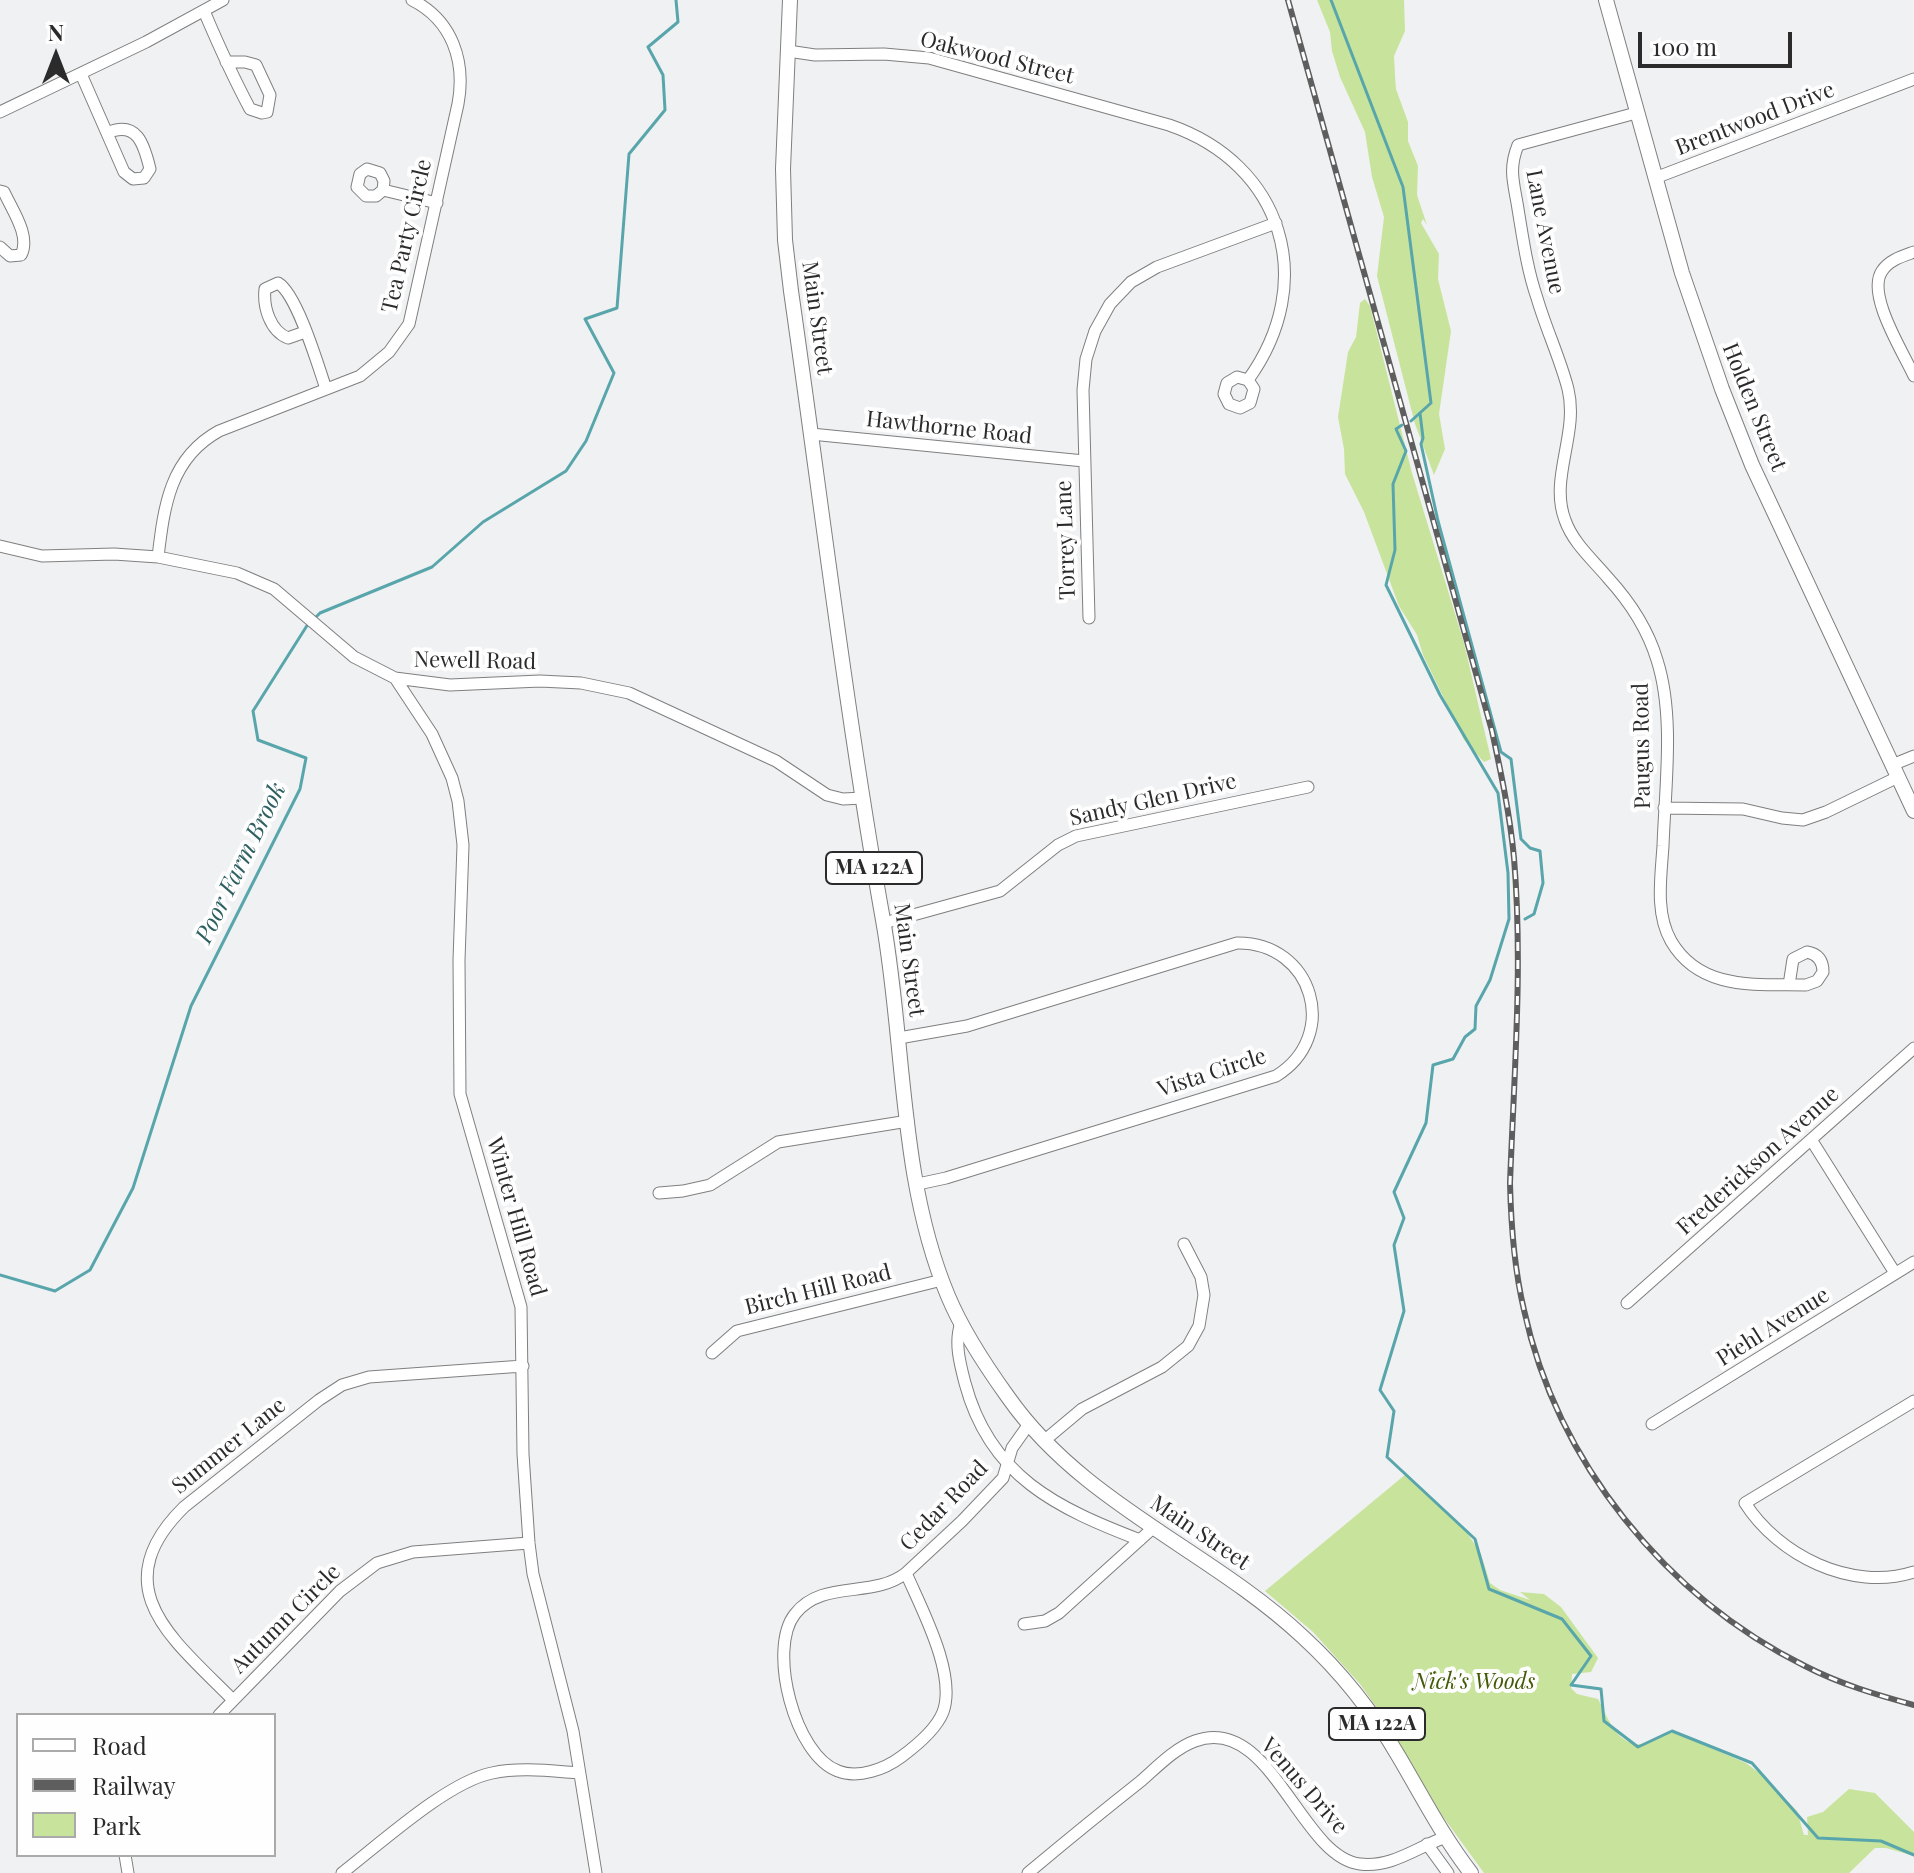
<!DOCTYPE html>
<html>
<head>
<meta charset="utf-8">
<style>
  body { margin:0 }
  #map { position:relative; width:1914px; height:1873px; overflow:hidden; background:#f0f1f2; font-family:"Playfair Display",serif }
  canvas { display:block }
  .legend { position:absolute; left:16px; top:1713px; width:260px; height:144px; box-sizing:border-box; background:#fefeff; border:2px solid #aaaaab; margin:0; padding:10px 14px; list-style:none; font-size:24px; color:#2b2b2c }
  .legend li { display:flex; align-items:center; gap:16px; height:40px }
  .legend b { width:40px; border:2px solid #aaaaab }
  .north { position:absolute; left:16px; top:16px; width:80px; height:80px; -webkit-text-stroke:6px #fefeff; paint-order:stroke; rotate:0deg; font-size:22px; font-weight:700; line-height:32px; text-align:center; color:#2b2b2c }
  .north::after { content:''; display:block; margin:auto; width:28px; height:36px; background:#2b2b2c; clip-path:polygon(50% 0,100% 100%,50% 72%,0 100%) }
  .scale { position:absolute; left:1638px; top:32px; width:154px; height:36px; box-sizing:border-box; border:4px solid #2b2b2c; border-top:0; padding-left:10px; font-size:24px; line-height:28px; white-space:nowrap; color:#2b2b2c; -webkit-text-stroke:6px #fefeff; paint-order:stroke }
</style>
</head>
<body>
<div id="map">
<canvas width="1914" height="1873"></canvas>
<ul class="legend">
<li><b style="height:10px;background:#fff"></b>Road</li>
<li><b style="height:10px;background:#5e5e5f"></b>Railway</li>
<li><b style="height:22px;background:#c8e49c"></b>Park</li>
</ul>
<div class="north">N</div>
<div class="scale">100 m</div>
</div>
<script>
const context = document.querySelector('canvas').getContext('2d');
context.lineJoin = 'round';
function paint(path, color) { context.fillStyle = color; context.fill(path, 'evenodd'); }
function strokePath(path, color, width, dash) { context.strokeStyle = color; context.lineWidth = width; context.lineCap = dash ? 'butt' : 'round'; context.setLineDash(dash || []); context.stroke(path); }
function drawText(font, color, halo, rows, align = 'center') {
  context.font = font + ' "Playfair Display",serif'; context.lineWidth = 8; context.setLineDash([]); context.textBaseline = 'middle'; context.strokeStyle = halo; context.fillStyle = color; for (const [text, x, y, turn = 0] of rows) {
    context.save(); context.translate(x, y); context.rotate((+turn || 0) * Math.PI / 180); context.textAlign = isNaN(turn) ? turn : align; if (halo) context.strokeText(text, 0, 0); context.fillText(text, 0, 0); context.restore();
  }
}
paint(new Path2D(`
  M1317,0H1404L1405,31L1394,56L1395,75L1396,89L1408,122V141L1418,166L1417,195L1427,225L1423,219L1421,223L1439,254L1438,279L1451,331L1439,414L1445,449L1434,475L1415,424L1377,276L1384,217L1372,177L1365,132L1340,77L1332,51L1330,32Z
  M1365,299L1370,306L1412,473L1464,643L1491,759L1484,762L1464,740L1423,655L1417,635L1399,606L1364,512L1345,474L1344,449L1338,417L1348,352L1356,337L1360,303Z
  M1406,1474L1466,1531L1481,1554L1490,1583L1500,1590L1530,1600L1520,1592L1544,1594L1561,1607L1598,1658L1591,1672L1572,1674L1571,1688L1577,1694L1598,1699C1607,1716 1619,1751 1646,1743C1658,1739 1662,1732 1676,1733L1746,1763L1762,1775L1797,1811L1804,1835H1808L1807,1817L1823,1812L1849,1789L1875,1793L1914,1832V1856L1886,1848H1875L1849,1873H1484L1441,1814L1388,1724L1360,1684L1313,1632L1265,1591Z`), '#c8e49c');
strokePath(new Path2D(`
  M1331,0L1403,187L1431,403L1411,421
  M1420,413L1423,438L1421,444L1438,521L1501,752L1511,759L1521,839L1530,848L1540,851L1543,883L1534,914L1525,919
  M1402,425L1396,429L1406,451L1393,484L1395,550L1386,585L1440,695L1498,793L1508,873L1509,919L1490,980L1476,1006L1475,1029L1465,1037L1453,1059L1433,1065L1426,1123L1394,1192L1404,1218L1394,1245L1404,1311L1380,1390L1394,1411L1387,1457L1475,1539L1489,1589L1562,1619L1591,1656L1571,1685L1601,1689L1604,1721L1638,1747L1672,1731L1752,1763L1818,1838L1881,1841L1914,1855
  M314,619L320,613L432,567L483,522L566,471L586,441L614,373L585,319L617,308L629,154L665,110L663,75L648,47L678,22L676,0
  M0,1275L55,1291L90,1270L133,1188L191,1006L300,789L306,758L258,740L253,711L308,624`), '#58a6ab', 3);
const minor = new Path2D(`
  M204,11C218,44 233,77 250,109L262,113L267,112L270,95L256,65L245,62H226
  M788,51L815,55L884,54L929,58L1169,125C1283,164 1319,282 1248,380L1237,377L1227,383L1224,394L1229,404L1240,408L1250,403L1254,389L1248,380
  M81,74L124,172L133,179L144,178L150,169C144,144 137,120 107,133
  M0,112L146,42L223,0
  M1636,113L1518,145C1508,170 1514,183 1518,209C1523,239 1527,269 1537,298C1546,329 1560,358 1568,389C1579,434 1549,478 1565,520C1573,543 1593,560 1608,578C1629,601 1648,630 1657,660C1675,716 1665,787 1663,846C1661,877 1655,913 1671,941C1700,991 1756,984 1806,985L1817,981L1823,972C1823,961 1818,954 1807,952L1793,959L1789,985
  M1655,178L1914,79
  M383,190L384,181L380,173L367,169L360,174L357,187L366,196H376L383,190L437,203
  M0,191L4,192C12,210 31,236 21,255L10,256L0,247
  M1914,252C1903,256 1889,260 1882,271C1866,294 1903,352 1914,376
  M305,332L288,338C270,331 263,307 265,289L278,283C297,294 318,365 326,389
  M811,434L1084,461
  M0,546L42,556L114,554L158,557L237,573L274,589L354,657L395,678L450,685L540,681L581,683L629,693L776,761L827,795L843,799L863,798
  M158,557C164,506 170,458 219,431L360,376L389,352L409,324L458,104C466,61 452,20 412,0
  M1089,618L1083,390L1086,359L1095,331L1110,304L1131,282L1157,267L1276,223
  M395,678L432,734L452,778L458,801L463,845L459,960L460,1094L521,1307L523,1454L529,1543L533,1574L573,1731L596,1873
  M1892,765L1914,756
  M1664,808L1743,809L1782,818L1803,820L1826,812L1898,777
  M884,923L1000,891L1058,845L1076,836L1308,787
  M899,1038L967,1026L1237,943C1313,942 1341,1036 1276,1076L946,1178L918,1184
  M1812,1141L1895,1273
  M659,1193L683,1191L710,1185L778,1142L908,1121
  M1627,1303L1914,1048
  M961,1323C954,1342 960,1364 965,1383C990,1477 1057,1508 1140,1540
  M712,1353L737,1331L942,1280
  M1914,1401L1745,1503C1778,1555 1851,1592 1914,1572
  M1652,1424L1914,1262
  M1045,1440L1082,1409L1162,1367L1188,1346L1199,1326L1204,1295L1201,1277L1184,1244
  M906,1573C873,1599 822,1579 795,1614C767,1649 795,1756 838,1771C858,1779 885,1769 901,1757C916,1746 936,1730 943,1712C957,1674 921,1608 906,1573L962,1521L1003,1478L1012,1448L1029,1424
  M1024,1624L1045,1621L1059,1613L1153,1528
  M233,1700C174,1640 102,1588 184,1507L319,1400L342,1385L369,1377L523,1366
  M219,1715L340,1591L377,1563L413,1552L529,1543
  M1427,1844L1448,1873
  M125,1855L128,1873
  M342,1873C380,1844 447,1782 492,1773C520,1767 551,1771 579,1773
  M1028,1873C1065,1842 1103,1811 1141,1781C1156,1768 1175,1748 1195,1741C1271,1713 1300,1857 1360,1864C1392,1868 1417,1847 1446,1837`);
const major = new Path2D(`
  M790,0L783,169L785,240L791,291C821,500 846,712 883,920C905,1042 899,1180 948,1296C963,1332 985,1365 1008,1397C1083,1504 1210,1550 1303,1637C1340,1671 1374,1714 1399,1757C1422,1796 1443,1837 1471,1873
  M1606,0L1682,273L1722,389L1752,465L1914,811`);
strokePath(minor, '#7f7f80', 13);
strokePath(major, '#7f7f80', 16);
strokePath(minor, '#fff', 11);
strokePath(major, '#fff', 14);
const rail = new Path2D(`
  M1288,0L1492,731C1501,773 1510,815 1514,858C1523,966 1514,1075 1510,1183C1511,1226 1514,1268 1524,1310C1557,1462 1666,1597 1805,1666C1840,1684 1877,1695 1914,1705`);
strokePath(rail, '#5e5e5f', 6);
strokePath(rail, '#fefeff', 3, [9]);
for (const [x, y, w] of [
  [874,868,96],
  [1377,1724,96]
]) { const box = new Path2D(); box.roundRect(x - w / 2, y - 16, w, 32, 6); context.fillStyle = '#fefeff'; context.fill(box); strokePath(box, '#2b2b2c', 2); }
drawText('bold 20px', '#2b2b2c', null, [
  ["MA 122A",874,868],
  ["MA 122A",1377,1724]
]);
drawText('22px', '#2b2b2c', '#fefeff', [
  ["Oakwood Street",997,58,14],
  ["Brentwood Drive",1755,119,-21],
  ["Lane Avenue",1545,232,79],
  ["Tea Party Circle",407,236,-77],
  ["Main Street",817,318,82],
  ["Holden Street",1754,407,68],
  ["Hawthorne Road",949,428,6],
  ["Torrey Lane",1066,540,-92],
  ["Newell Road",475,661,1],
  ["Paugus Road",1642,746,-91],
  ["Sandy Glen Drive",1153,800,-13],
  ["Main Street",909,960,82],
  ["Vista Circle",1212,1073,-18],
  ["Frederickson Avenue",1758,1161,-42],
  ["Winter Hill Road",516,1217,74],
  ["Birch Hill Road",818,1290,-14],
  ["Piehl Avenue",1773,1327,-32],
  ["Summer Lane",229,1446,-39],
  ["Cedar Road",944,1506,-46],
  ["Main Street",1200,1533,34],
  ["Autumn Circle",286,1619,-45],
  ["Venus Drive",1304,1786,49]
]);
drawText('italic 22px', '#435a06', '#fefeff', [
  ["Nick's Woods",1474,1682]
]);
drawText('italic 24px', '#2e5f61', '#fefeff', [
  ["Poor Farm Brook",241,863,-64]
]);
</script>
</body>
</html>
